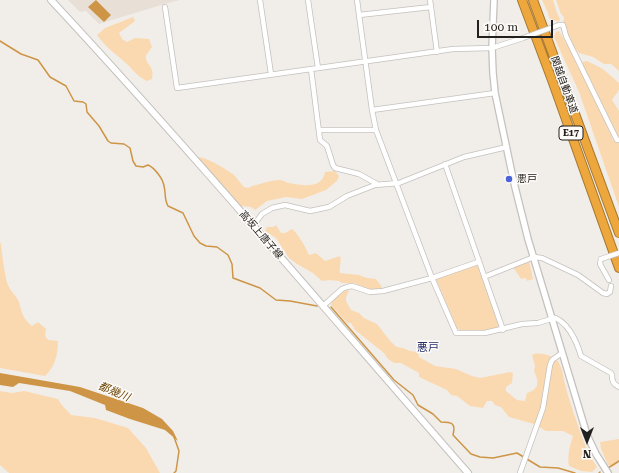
<!DOCTYPE html>
<html>
<head>
<meta charset="utf-8">
<style>
  body { margin:0 }
  #map { position:relative; width:619px; height:473px; overflow:hidden; background:#f1eeea; font-family:"Roboto Serif",serif }
  canvas { display:block }
  .north { position:absolute; left:567px; top:421px; width:40px; height:40px; -webkit-text-stroke:3px #fefbf8; paint-order:stroke; rotate:180deg; font-size:11px; font-weight:700; line-height:16px; text-align:center; color:#22211f }
  .north::after { content:''; display:block; margin:auto; width:14px; height:18px; background:#22211f; clip-path:polygon(50% 0,100% 100%,50% 72%,0 100%) }
  .scale { position:absolute; left:477px; top:20px; width:76px; height:18px; box-sizing:border-box; border:2px solid #22211f; border-top:0; padding-left:5px; font-size:12px; line-height:14px; white-space:nowrap; color:#22211f; -webkit-text-stroke:3px #fefbf8; paint-order:stroke }
</style>
</head>
<body>
<div id="map">
<canvas width="619" height="473"></canvas>
<div class="north">N</div>
<div class="scale">100 m</div>
</div>
<script>
const context = document.querySelector('canvas').getContext('2d');
context.lineJoin = 'round';
function paint(path, color) { context.fillStyle = color; context.fill(path, 'evenodd'); }
function strokePath(path, color, width, dash) { context.strokeStyle = color; context.lineWidth = width; context.lineCap = dash ? 'butt' : 'round'; context.setLineDash(dash || []); context.stroke(path); }
function drawText(font, color, halo, rows, align = 'center') {
  context.font = font + ' "Roboto Serif","Noto Sans JP",serif'; context.lineWidth = 3; context.setLineDash([]); context.textBaseline = 'middle'; context.strokeStyle = halo; context.fillStyle = color; for (const [text, x, y, turn = 0] of rows) {
    context.save(); context.translate(x, y); context.rotate((+turn || 0) * Math.PI / 180); context.textAlign = isNaN(turn) ? turn : align; if (halo) context.strokeText(text, 0, 0); context.fillText(text, 0, 0); context.restore();
  }
}
paint(new Path2D(`
  M68,0H180L168,3L99,24L86,11L80,12Z`), '#e8e0d6');
paint(new Path2D(`
  M542,0H553L557,13L560,19L559,22L549,18L548,13Z
  M556,0H619V71L611,64H604L593,57L579,53L573,46L567,34L563,24L564,17L561,14Z
  M133,17L135,21L119,33L122,39L127,42L135,38L149,39L152,47C150,50 147,53 146,56C145,65 155,65 152,79L147,81C138,77 134,71 127,64C117,55 105,47 97,35L105,28Z
  M559,31L572,53L578,67L591,90L601,110L613,140L619,142V207L579,92L554,37L556,32Z
  M587,61L603,69L619,83V90L612,100L619,111V137L614,131L585,72L582,62Z
  M197,157C205,156 228,170 234,175C238,179 240,183 244,187L248,188L252,186C261,184 271,180 280,180C284,180 286,183 289,183C302,185 322,190 325,172L335,171L339,176L337,181L326,190L302,199L286,197L267,201L255,210L251,207L241,206L200,162Z
  M276,225L281,233H285L292,229C298,233 306,248 309,255L316,253L325,261L340,256C342,262 339,266 340,273L359,275L367,278L376,279L382,287L381,290H371L354,283H342L339,281L329,280L322,281L313,273L297,264L289,258L276,238L265,231L267,227H273Z
  M0,242L1,244C2,252 5,281 9,287C12,293 16,295 19,302C22,313 23,319 32,326L38,322L46,329L45,336L48,340L58,341C58,354 55,367 45,376L0,368Z
  M529,261L533,279L527,281L526,278L521,279L513,267Z
  M476,265L478,266L499,327C489,330 464,336 457,328L436,279Z
  M347,290L349,291L346,297V301L351,310L359,313L364,318L377,324L391,342L397,347L403,348L410,351L418,352L419,357L435,366L456,369L472,376L480,378L510,372L513,373L512,383L506,387V391L517,400L525,401L527,393C540,389 539,382 534,371L535,366L532,355C539,351 555,356 559,363C563,370 563,377 565,384C567,394 571,404 574,414C581,434 585,449 597,467L592,472L581,471L569,466C567,456 570,445 573,436L563,431H546L534,424L509,417L501,407L495,405L492,401H487L483,408L470,406L457,396L451,395L447,390L419,377V373L401,363H394L388,359L384,353L355,330L351,323H347L331,305C332,297 340,293 347,290Z
  M0,391L12,393L24,391L58,399L61,404L71,415L95,418L128,428L146,448L160,473H9L0,465Z
  M619,439V462L614,466L608,465L601,449L600,442Z`), '#fad9b0');
paint(new Path2D(`
  M96,0L111,15L104,22L88,7Z
  M0,373L80,387L143,408L162,419L173,431L178,441L165,430L130,419L106,410L105,405L70,391L19,383L13,387L0,385Z`), '#cd9545');
strokePath(new Path2D(`
  M0,41L21,54L38,60L50,77L66,86L74,101L83,102L86,104L87,112L99,126L108,141L111,143L124,144L130,148L133,161L136,166L143,167L148,165C155,168 163,179 164,186C166,193 164,199 168,206L183,213L194,236L200,243L206,246L217,247L228,255L232,264L233,278L260,288L276,300L290,301L317,306
  M331,307L394,380L413,395L418,405L433,414L441,422C452,422 456,423 453,435L471,454L480,457L493,458L517,453L540,467L558,468L575,473
  M174,437L179,451L176,471L174,473
  M608,468L619,461
  M599,473L600,472`), '#cd9545', 1.5);
const minor = new Path2D(`
  M260,0L271,74
  M308,0L318,68
  M357,0L372,110L376,130L432,278L456,333H485L522,324L538,323L551,319
  M430,0L437,52
  M165,7L177,88L453,49L492,48L523,38
  M359,15L431,7
  M559,25H563L566,36L612,130L617,140H619
  M311,69L320,140L327,146L333,165L335,168L359,174L377,184
  M372,110L495,93
  M319,130H376
  M445,164L503,330
  M253,226L262,214L272,208L285,205L310,211L329,207L347,196L375,185L399,183L464,157L507,147
  M601,259L600,264L609,280
  M484,277L534,257L542,258L578,275L603,293L607,294L610,292L611,286
  M323,306L342,289L347,287L352,286L370,292L383,291L432,278L478,262
  M551,317C567,319 577,342 581,356L611,373L612,375C612,381 613,384 619,387
  M520,473L543,408L550,365L552,360L562,353`);
const tertiary = new Path2D(`
  M494,0L492,48L493,73L495,93L514,183L528,239L587,435L596,454L608,473`);
const secondary = new Path2D(`
  M51,0C194,154 330,315 468,473`);
const motorway = new Path2D(`
  M522,0L552,80L619,268
  M533,0L619,233`);
strokePath(minor, '#c4c1be', 6);
strokePath(tertiary, '#c4c1be', 8);
strokePath(secondary, '#c4c1be', 8);
strokePath(motorway, '#a67832', 10);
strokePath(minor, '#fff', 4.5);
strokePath(tertiary, '#fff', 5.5);
strokePath(secondary, '#fff', 6);
strokePath(motorway, '#eda73d', 8);
const minorBridge = new Path2D(`
  M523,38L559,25
  M601,259L619,253`);
strokePath(minorBridge, '#c4c1be', 6, []);
strokePath(minorBridge, '#fff', 4.5);
for (const [x, y, r, color] of [
  [509,179,4,"#4a63d8"]
]) { const dot = new Path2D(); dot.arc(x, y, r, 0, 2 * Math.PI); context.fillStyle = color; context.fill(dot); strokePath(dot, '#fefbf8', 1.5); }
for (const [x, y, w] of [
  [571,133,24]
]) { const box = new Path2D(); box.roundRect(x - w / 2, y - 7, w, 14, 3); context.fillStyle = '#fefbf8'; context.fill(box); strokePath(box, '#22211f', 1); }
drawText('bold 9px', '#22211f', null, [
  ["E17",571,133]
]);
drawText('10px', '#22211f', '#fefbf8', [
  ["関越自動車道",564,85,70],
  ["高坂上唐子線",261,235,49]
]);
drawText('10px', '#22211f', '#fefbf8', [
  ["悪戸",517,179]
], 'left');
drawText('11px', '#24316a', '#fefbf8', [
  ["悪戸",428,348]
]);
drawText('italic 11px', '#6f490a', '#fefbf8', [
  ["都幾川",114,392,23]
]);
</script>
</body>
</html>
